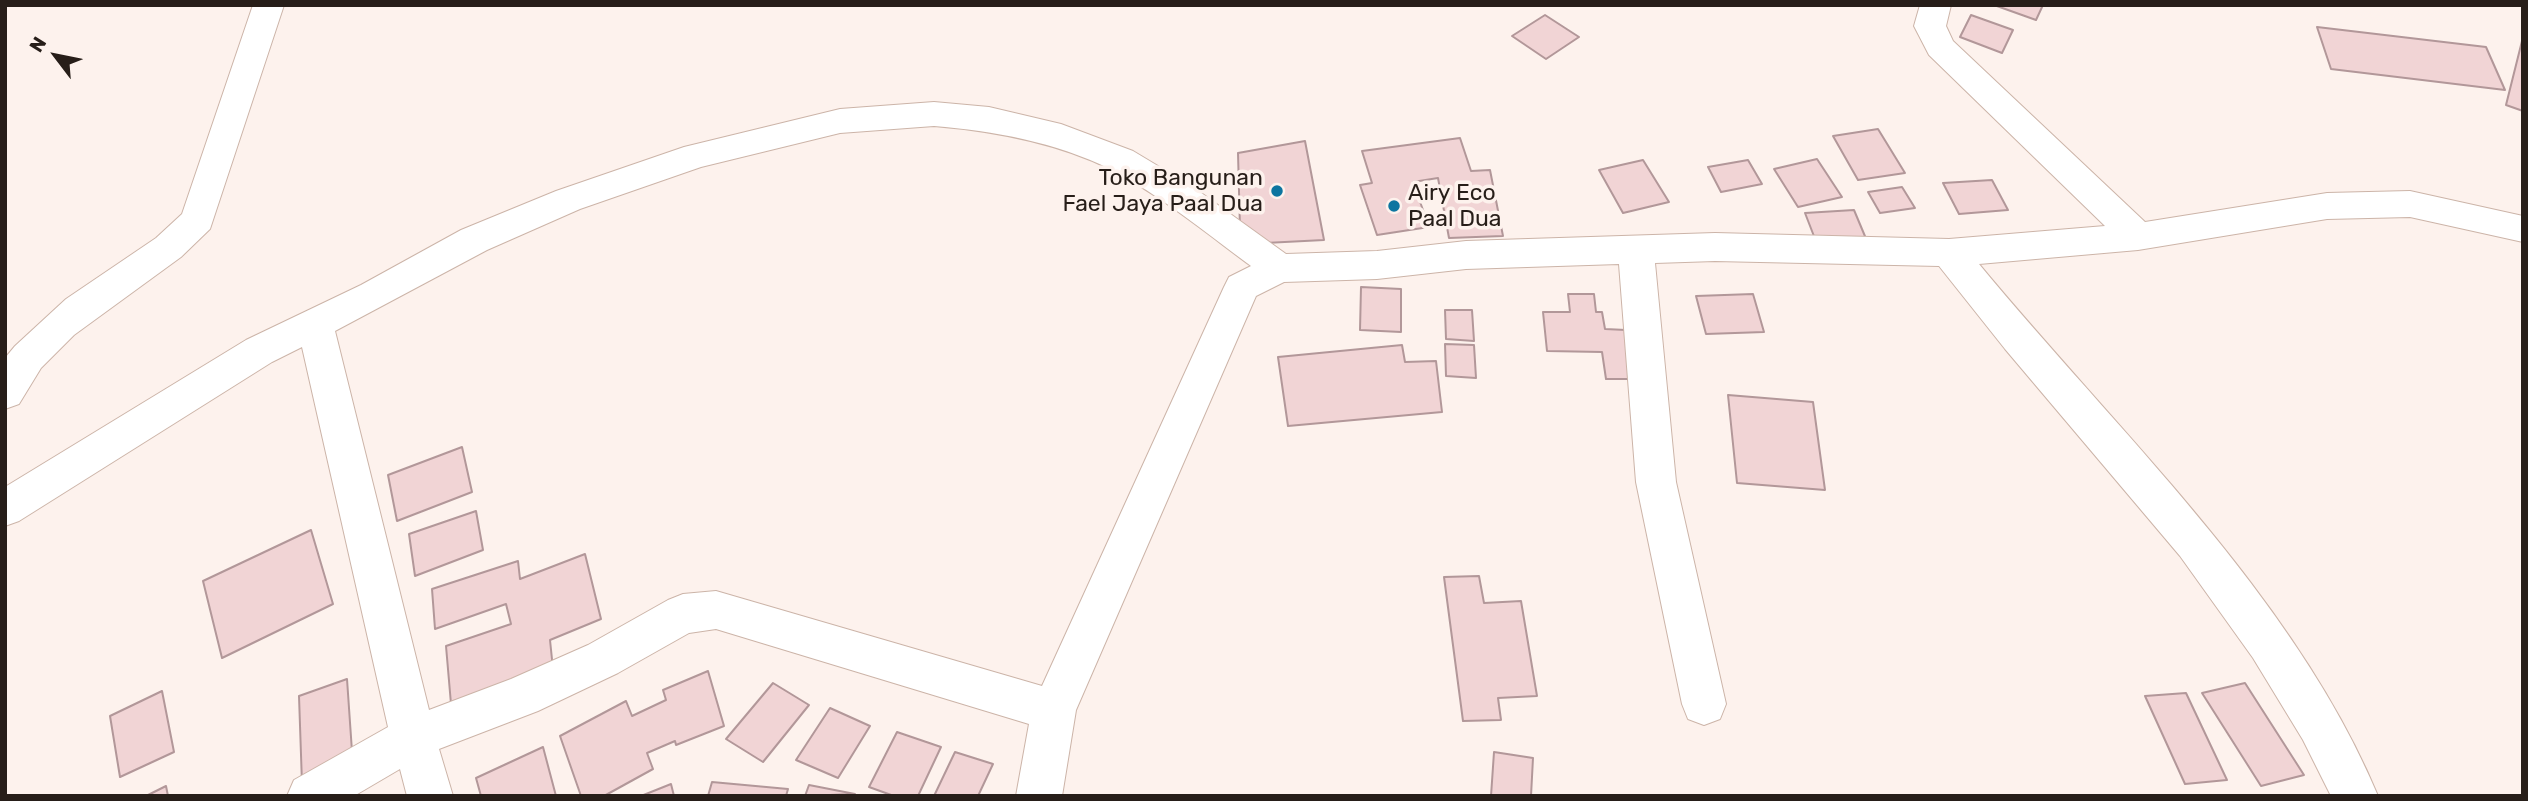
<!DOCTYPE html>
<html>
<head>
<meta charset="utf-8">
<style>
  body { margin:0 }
  #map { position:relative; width:2528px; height:801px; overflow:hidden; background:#fdf2ed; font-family:Rubik,sans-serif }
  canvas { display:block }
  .frame { position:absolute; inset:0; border:7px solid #271e19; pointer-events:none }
  .north { position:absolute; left:21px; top:21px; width:70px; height:70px; -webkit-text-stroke:5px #fdf2ed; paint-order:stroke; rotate:302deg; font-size:19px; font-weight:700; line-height:28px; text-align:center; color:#271e19 }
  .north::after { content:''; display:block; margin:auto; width:24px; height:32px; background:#271e19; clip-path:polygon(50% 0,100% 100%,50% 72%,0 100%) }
</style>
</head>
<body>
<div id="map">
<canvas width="2528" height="801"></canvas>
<div class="frame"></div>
<div class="north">N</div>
</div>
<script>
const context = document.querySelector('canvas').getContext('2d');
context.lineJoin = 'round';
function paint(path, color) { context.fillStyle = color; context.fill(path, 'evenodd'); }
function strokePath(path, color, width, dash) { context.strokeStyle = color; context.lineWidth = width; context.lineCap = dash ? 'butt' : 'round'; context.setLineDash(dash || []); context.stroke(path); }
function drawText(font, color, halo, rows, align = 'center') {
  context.font = font + ' Rubik,sans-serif'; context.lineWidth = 7; context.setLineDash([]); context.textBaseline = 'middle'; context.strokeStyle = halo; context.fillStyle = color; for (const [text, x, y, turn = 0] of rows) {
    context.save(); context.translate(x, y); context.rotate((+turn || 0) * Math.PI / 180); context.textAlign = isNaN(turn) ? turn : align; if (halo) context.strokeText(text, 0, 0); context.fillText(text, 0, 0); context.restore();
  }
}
const building = new Path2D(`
  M1994,5H2043L2036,20Z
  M1545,15L1579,37L1546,59L1512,36Z
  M1971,15L2013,30L2002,53L1960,37Z
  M2317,27L2486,47L2505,90L2331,69Z
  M2523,37V111L2506,105Z
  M1878,129L1905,173L1858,180L1833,136Z
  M1460,138L1471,171L1490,170L1503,236L1449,238L1438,178L1413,182L1429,227L1377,235L1360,185L1372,183L1362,151Z
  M1305,141L1324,240L1265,243L1240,229L1238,153Z
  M1817,159L1842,197L1798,207L1774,169Z
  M1643,160L1669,202L1623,213L1599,170Z
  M1748,160L1762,184L1721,192L1708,167Z
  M1992,180L2008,210L1959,214L1943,183Z
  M1902,187L1915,208L1880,213L1868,192Z
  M1854,210L1867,241L1817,244L1805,213Z
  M1361,287L1401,289V332L1360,330Z
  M1568,294H1594L1596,312H1602L1605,329L1626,330L1635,379H1606L1602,352L1547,351L1543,312H1570Z
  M1753,294L1764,332L1706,334L1696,296Z
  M1445,310H1472L1474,341L1446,339Z
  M1445,344L1474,345L1476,378L1446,376Z
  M1402,345L1405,362L1436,361L1442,412L1288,426L1278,357Z
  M1728,395L1813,402L1825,490L1737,483Z
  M462,447L472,492L397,521L388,475Z
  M476,511L483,550L415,576L409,534Z
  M311,530L333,604L222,658L203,581Z
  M585,554L601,619L550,640L553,669L451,704L446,646L511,624L506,604L435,629L432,589L518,561L520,579Z
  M1479,576L1484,603L1521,601L1537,696L1498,698L1501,720L1463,721L1444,577Z
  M708,671L724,726L676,745L675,741L647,753L653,769L604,796H581L560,736L626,701L632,716L666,700L663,690Z
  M347,679L353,766L302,784L299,696Z
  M773,683L809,705L763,762L726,739Z
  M2245,683L2304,775L2261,786L2202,693Z
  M162,691L174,752L120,777L110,716Z
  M2186,693L2227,780L2185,784L2145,696Z
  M830,708L870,726L838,778L796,760Z
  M897,732L941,747L918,796H894L869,787Z
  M543,747L556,796H481L476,778Z
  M955,752L993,764L978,796H934Z
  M1494,752L1533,758L1531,796H1491Z
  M712,782L788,789L786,796H708Z
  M671,784L674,796H641Z
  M809,785L855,794L805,796Z
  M166,786L168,796H146Z`);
paint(building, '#f1d4d5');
strokePath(building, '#b29799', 2);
const minor = new Path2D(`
  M253,5H284L210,229L181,257L74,335L41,368L19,404L5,409V358L15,346L66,299L156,238L182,214Z
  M1920,5H1951L1946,26L1953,41L2145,222L2327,193L2410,191L2523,216V242L2410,217L2327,219L2138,250L1979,264C2115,429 2295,596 2378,796H2331L2303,740L2253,658L2180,556L2005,349L1939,266L1715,261L1655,263L1676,482L1726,704L1720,719L1704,725L1688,719L1682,704L1636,482L1619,264L1466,269L1377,279L1284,282L1256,296L1076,710L1062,796H1016L1029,724L716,629L689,633L618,673L538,711L439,749L453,796H407L400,769L354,796H287L294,780L388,727L302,347L272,362L19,521L5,526V487L246,340L361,285L461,230L556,191L684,147L840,109L934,102L989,107L1061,124L1133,151L1193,187L1286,254L1377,251L1466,241L1715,233L1949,239L2105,226L1929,55L1914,26ZM934,126C994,131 1055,142 1110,169C1160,195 1205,232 1251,266L1229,277L1224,287L1042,686L716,591L683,594L668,600L588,645L511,679L429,710L335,331L487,250L580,209L701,167L840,133Z`);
strokePath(minor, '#ccb4a8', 2);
paint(minor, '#fff');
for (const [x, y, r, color] of [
  [1277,191,7,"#0d75a0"],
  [1394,206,7,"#0d75a0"]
]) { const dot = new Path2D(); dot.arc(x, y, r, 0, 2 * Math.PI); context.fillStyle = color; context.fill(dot); strokePath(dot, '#fdf2ed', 2.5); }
drawText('23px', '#271e19', '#fdf2ed', [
  ["Toko Bangunan",1263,178],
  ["Fael Jaya Paal Dua",1263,204],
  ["Airy Eco",1408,193,"left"],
  ["Paal Dua",1408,219,"left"]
], 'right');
</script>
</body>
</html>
